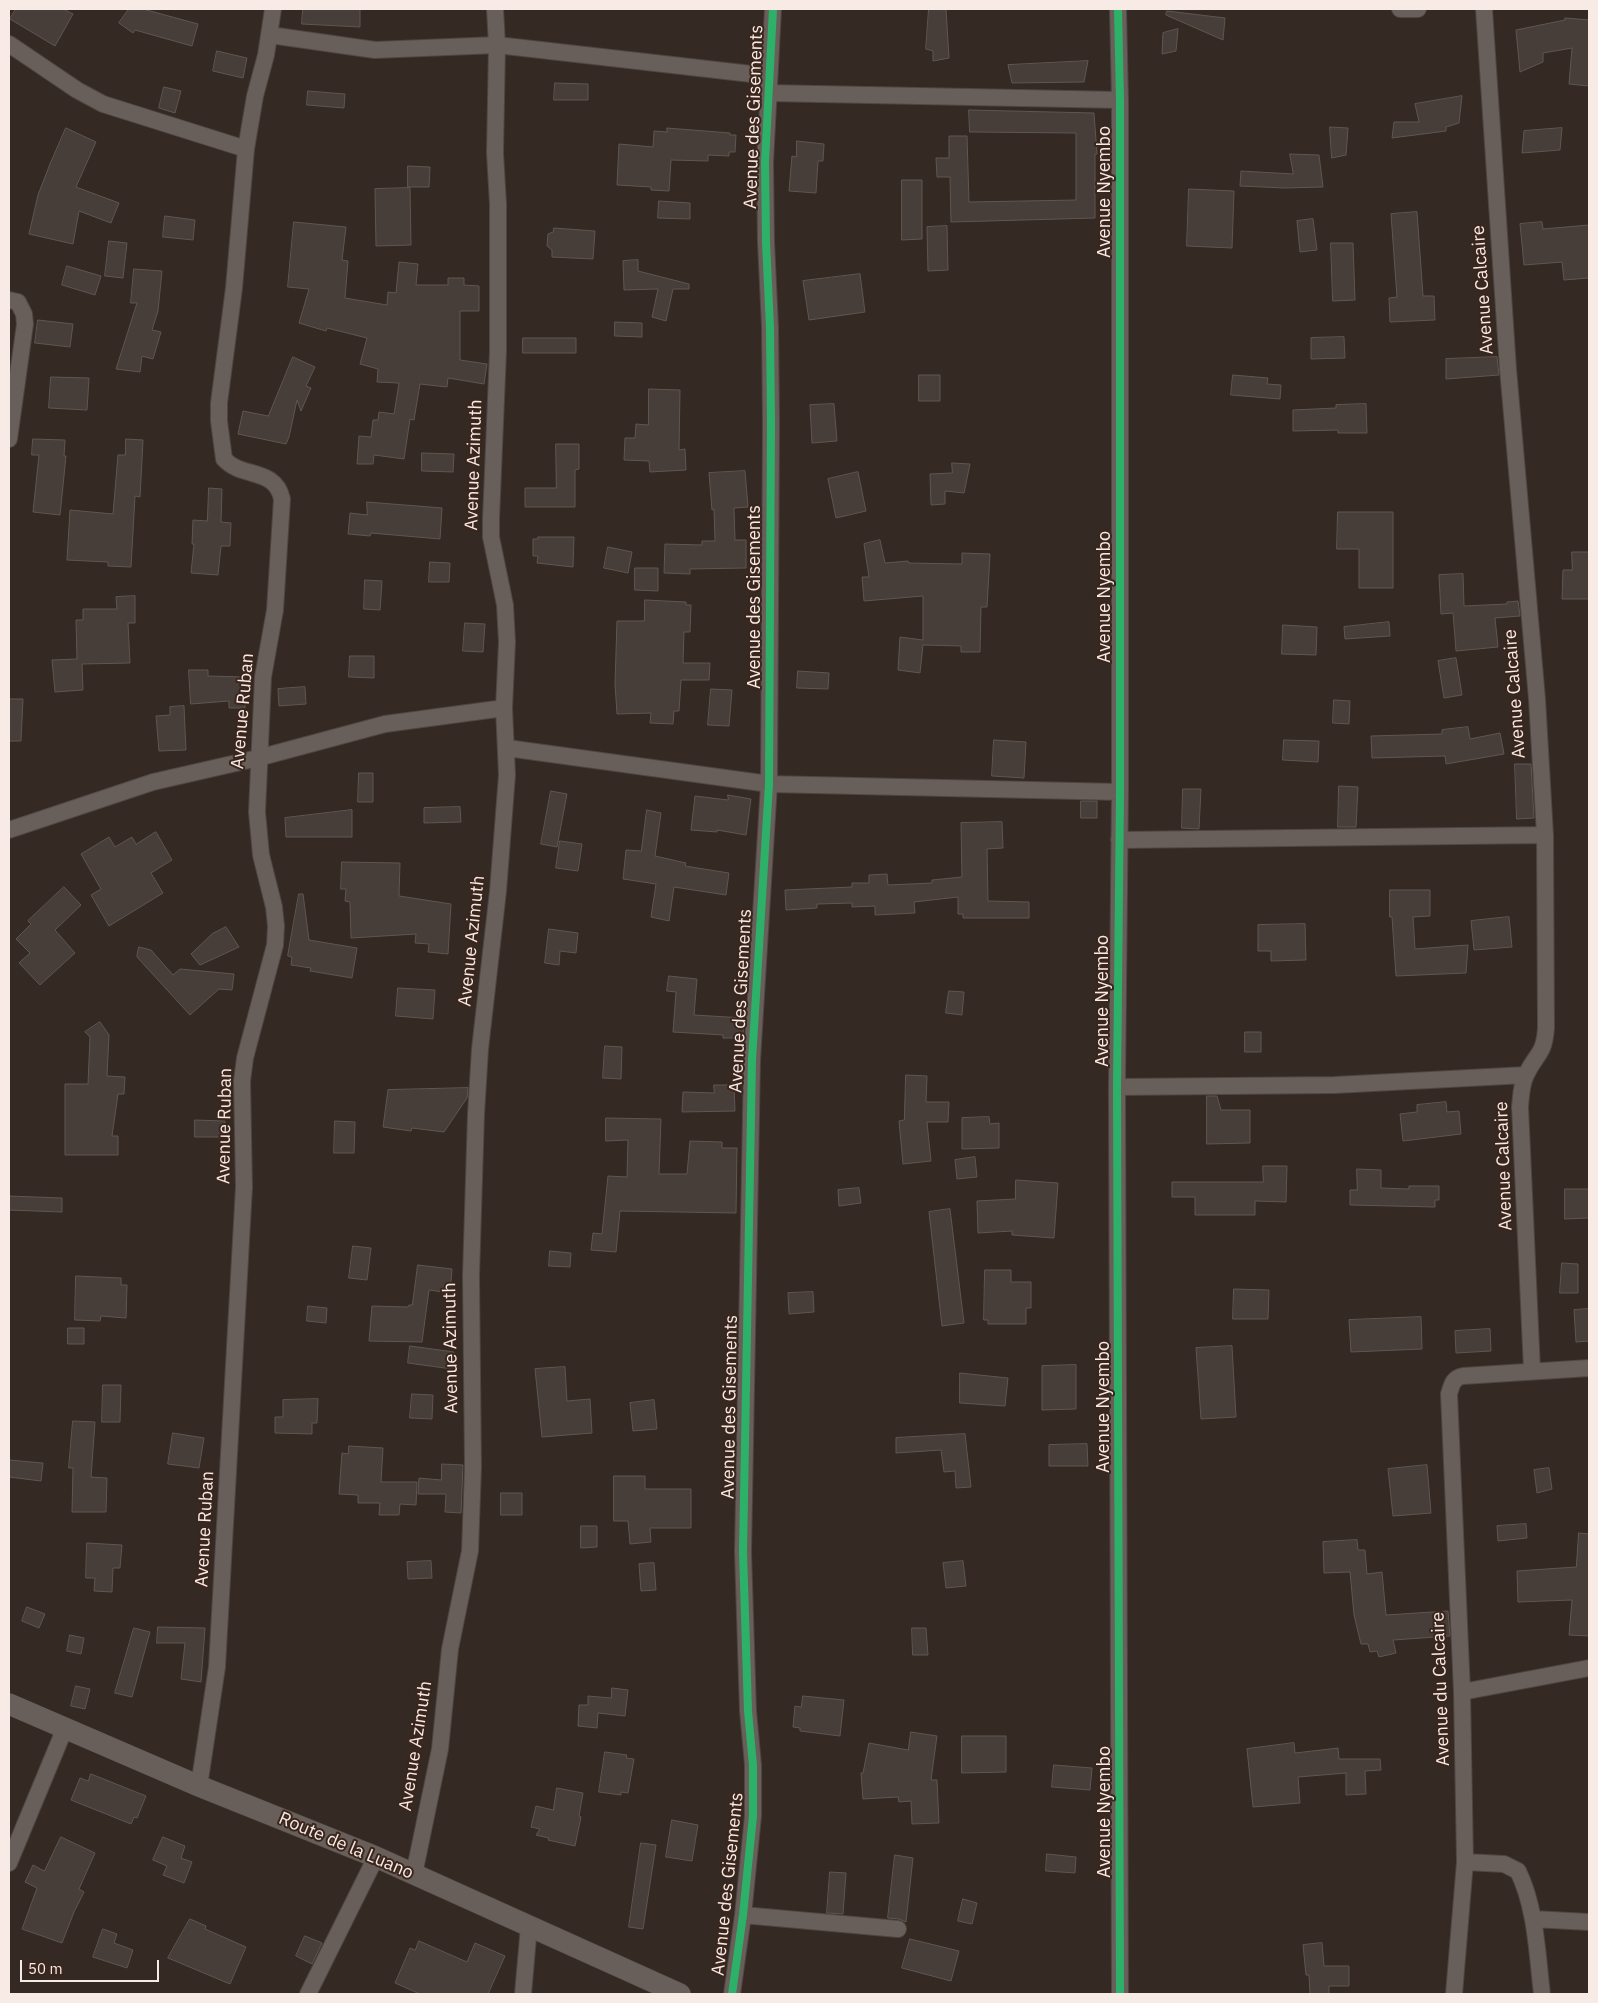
<!DOCTYPE html>
<html>
<head>
<meta charset="utf-8">
<style>
  body { margin:0 }
  #map { position:relative; width:1598px; height:2003px; overflow:hidden; background:#342923; font-family:"IBM Plex Sans",sans-serif }
  canvas { display:block }
  .frame { position:absolute; inset:0; border:10px solid #f8eae4; pointer-events:none }
  .scale { position:absolute; left:20px; top:1960px; width:139px; height:22px; box-sizing:border-box; border:2px solid #f8eae4; border-top:0; padding-left:6px; font-size:15px; line-height:18px; white-space:nowrap; color:#f8eae4; -webkit-text-stroke:4px #3a261d; paint-order:stroke }
</style>
</head>
<body>
<div id="map">
<canvas width="1598" height="2003"></canvas>
<div class="frame"></div>
<div class="scale">50 m</div>
</div>
<script>
const context = document.querySelector('canvas').getContext('2d');
context.lineJoin = 'round';
function paint(path, color) { context.fillStyle = color; context.fill(path, 'evenodd'); }
function strokePath(path, color, width, dash) { context.strokeStyle = color; context.lineWidth = width; context.lineCap = dash ? 'butt' : 'round'; context.setLineDash(dash || []); context.stroke(path); }
function drawText(font, color, halo, rows, align = 'center') {
  context.font = font + ' "IBM Plex Sans",sans-serif'; context.lineWidth = 4; context.setLineDash([]); context.textBaseline = 'middle'; context.strokeStyle = halo; context.fillStyle = color; for (const [text, x, y, turn = 0] of rows) {
    context.save(); context.translate(x, y); context.rotate((+turn || 0) * Math.PI / 180); context.textAlign = isNaN(turn) ? turn : align; if (halo) context.strokeText(text, 0, 0); context.fillText(text, 0, 0); context.restore();
  }
}
const building = new Path2D(`
  M16,9H63L73,14L55,46L10,19Z
  M129,9H143L198,24L192,46L135,30L133,33L119,23Z
  M303,9H360V27L302,24Z
  M929,9H946L949,58L933,61V51L926,49Z
  M1167,11L1225,18L1223,40L1166,15Z
  M1565,18L1589,20V86L1569,84L1572,48L1543,53V62L1520,72L1516,30L1565,20Z
  M1178,29L1176,51L1162,54L1163,33Z
  M217,51L247,58L243,78L213,71Z
  M1088,61L1084,82L1012,83L1008,65Z
  M555,83L588,84V100H554Z
  M164,87L181,91L175,113L159,108Z
  M308,91L345,94L344,108L307,105Z
  M1462,96L1459,123L1446,127V131L1392,138L1394,122H1419L1415,104Z
  M969,110L1094,113L1097,154H1095V218L951,222L950,177H937L936,158H949V136H967L969,202L1076,200V133L970,132Z
  M1330,127L1348,128L1346,155L1332,158Z
  M66,128L96,142L76,187L119,203L111,223L79,211L73,244L29,234L38,195L50,164Z
  M667,128L730,133V135H736L735,152H729V156L708,155V161L671,160L669,191L651,190V187L617,185L619,144L653,147L654,131L667,132Z
  M1562,128L1560,150L1522,153L1524,131Z
  M797,141L824,144L823,161H818L816,193L789,191L792,156L796,157Z
  M1290,154L1319,155L1323,187L1285,188L1240,186L1241,171L1293,174Z
  M408,166L430,167L429,187H408Z
  M902,180H922V239L902,240Z
  M410,188L411,245L376,246L375,189Z
  M1189,189L1234,191L1232,248L1187,246Z
  M659,201L690,203V219L658,218Z
  M1417,212L1423,296H1434L1435,320L1390,322L1389,298L1397,297L1391,214Z
  M165,216L195,220L193,240L163,237Z
  M1313,219L1317,250L1300,252L1297,221Z
  M294,222L346,227L342,260L348,261L345,298L387,305L388,292L396,293L399,262L418,264L416,285H448V278H464V285L479,286V311H460V360L487,364L484,384L448,378L447,387L420,384L414,420L410,419L404,459L374,455L373,464H357L359,436L371,437L373,420H378L379,412L394,414L399,383L377,382L378,369L360,364L367,338L327,328L326,331L299,323L309,289L288,287Z
  M1542,222L1543,229L1589,225V278L1564,280L1562,262L1524,265L1520,224Z
  M947,226L948,270L928,271L927,227Z
  M554,228L595,231L593,259L552,257V250L547,246L548,234L553,232Z
  M109,241L127,243L123,278L105,276Z
  M1331,243H1353L1355,300L1333,301Z
  M638,260V271L689,284V289H673L666,321L652,317L658,289L624,290L623,261Z
  M67,266L101,276L95,295L62,285Z
  M134,269L162,271L158,311L152,330L161,332L153,359L142,356L140,372L116,369L137,303H131Z
  M860,274L865,312L809,320L803,281Z
  M38,320L73,324L70,347L35,343Z
  M615,322L642,323V337L615,336Z
  M1344,337L1345,358L1311,359V338Z
  M523,338H576V353H523Z
  M293,357L315,367L306,386L311,388L301,411L297,400L289,437L286,444L238,434L243,411L268,416Z
  M1497,357L1499,375L1446,379V359Z
  M919,375H940V401H919Z
  M1233,375L1268,378L1267,384L1281,385L1280,399L1231,395Z
  M51,377L89,378L87,410L49,408Z
  M649,389L680,390L679,450L685,449L686,470L650,472L649,461L624,460L625,438H635L636,424L648,425Z
  M834,404L837,441L812,443L810,405Z
  M1366,404L1367,433H1338V430L1293,431V410L1336,408V405Z
  M33,439L65,440L64,456H66L60,515L33,512L39,455H32Z
  M126,439L143,440L140,497L135,496L131,567L108,566V562L67,560L70,510L113,514L118,455H125Z
  M556,444H579V469L575,470V507H525V488H556Z
  M422,453L454,454L453,472L422,471Z
  M952,463L970,464L964,493L945,491V504L931,505L930,474L952,473Z
  M745,471L748,507L734,508L735,540H746V568L690,569V574L664,573L665,544L702,545V541H715L714,509L712,510L709,473Z
  M858,472L866,511L836,518L828,479Z
  M209,488L222,489L221,522L231,523L230,546H221L218,575L191,573L194,544H192L193,520L207,521Z
  M367,502L442,508L440,539L371,533L370,536L348,534L350,513L367,515Z
  M1338,512H1393V588H1359V549H1337Z
  M538,537H574L573,567L537,563L538,556H533V539H538Z
  M880,540L885,563L908,561L909,563L962,564V553L990,554L987,607H981L980,652H961V646L923,645L920,673L898,670L900,637L923,640V596L864,601L862,577H869L864,544Z
  M608,547L632,552L628,573L604,568Z
  M1572,552H1589V599H1562L1563,570H1572Z
  M430,562L450,563L449,582H429Z
  M635,568H658V591L635,590Z
  M1463,574L1464,606L1507,604V602L1518,601L1520,616L1495,618L1498,647L1456,651L1453,613L1441,614L1439,575Z
  M365,580L382,581L380,610L364,609Z
  M135,596V623H128L130,663L82,664L83,690L55,692L52,660L77,659L76,620H83V609H117L116,597Z
  M645,600L686,602V605H691L690,632H684L683,663H710L709,680H681L679,711H674L673,724L650,723L651,713L617,714L615,684L617,621H644Z
  M1389,622L1390,636L1345,639L1344,627Z
  M465,623L485,624L483,652L463,651Z
  M1283,625L1317,627L1316,655L1282,654Z
  M350,656H374V678L349,677Z
  M1456,658L1462,695L1444,698L1438,661Z
  M189,670H208V676L245,677V708H229V701L191,704Z
  M798,671L829,673L828,689L797,688Z
  M305,687L306,704L279,706L278,689Z
  M711,689L732,690L729,726L708,725Z
  M9,699H23L21,741H9Z
  M1334,700L1350,701L1349,724L1333,723Z
  M184,706L186,750L159,751L156,716L170,715V707Z
  M1468,727L1470,739L1500,733L1504,754L1446,764L1445,756L1372,758L1371,736L1442,734V730Z
  M994,740L1026,742L1024,778L992,776Z
  M1284,740L1319,741L1318,762L1283,760Z
  M1515,764H1531L1534,818L1517,819Z
  M359,773H373V802H358Z
  M1339,786L1358,787L1356,827H1338Z
  M1183,789H1201L1199,829L1182,828Z
  M551,791L567,794L557,847L541,844Z
  M728,795L751,799L746,835L717,830V832L691,830L695,796L728,800Z
  M1081,801H1097V818H1081Z
  M460,807L461,822L424,823V808Z
  M352,810V837H286L285,818Z
  M647,810L661,813L655,856L686,863L685,866L729,873L726,895L674,887L669,921L651,917L656,884L623,879L626,850L641,851Z
  M1002,822L1003,848L987,849L988,901L1029,902V918H963V914H958V897L914,902L915,913L875,915V906L852,907V903L817,904V908L786,910L785,890L852,887V883H869V875L887,874L888,885L932,883V880L962,877L961,823Z
  M156,832L172,860L151,873L163,893L109,926L91,895L101,889L81,854L109,837L115,847L132,837L136,844Z
  M560,841L582,844L578,871L556,868Z
  M342,862L400,863L399,896L451,904L448,954L428,952L429,944L415,943L416,934L351,938L350,902L345,901L346,889H341Z
  M64,887L81,905L55,930L75,953L40,985L19,963L30,953L16,939L31,924L28,921Z
  M1390,890H1430V916L1413,917L1415,949L1468,945L1466,973L1396,976L1392,917H1390Z
  M299,894H303L309,940L357,948L352,978L310,971L311,968L291,965L292,957L288,956Z
  M1509,917L1512,947L1474,950L1471,921Z
  M1305,924L1306,960L1271,961V951H1258V925Z
  M226,927L239,947L200,965L191,954L212,934Z
  M549,929L578,933L576,953L560,951L559,965L545,963Z
  M139,947L151,950L173,975L180,969L234,974L232,990L219,989L190,1015L137,957Z
  M669,976L697,979L694,1015L744,1018L743,1038H723V1035L673,1032L676,992L667,991Z
  M398,988L435,990L433,1019L396,1016Z
  M949,991L964,992L962,1015L946,1013Z
  M100,1022L109,1035L107,1076L125,1077L124,1094H118L112,1136H118V1155H65V1084H88L90,1037L85,1032Z
  M1245,1032H1261V1052H1245Z
  M605,1046L622,1047L621,1079L603,1078Z
  M906,1075L927,1076L926,1102H949L948,1122H927L931,1161L903,1164L899,1121L904,1120Z
  M714,1085H734L735,1111L682,1112L683,1092L714,1093Z
  M468,1088L467,1098L444,1132L412,1128L411,1131L383,1127L388,1090Z
  M1207,1096H1217L1221,1110H1250V1143L1207,1144Z
  M1446,1102L1447,1112L1459,1111L1461,1134L1403,1141L1400,1114L1417,1112V1105Z
  M989,1117L990,1124L999,1123V1148L962,1149V1118Z
  M606,1118L661,1119L659,1174H687L690,1141L722,1142V1148H737L736,1213L620,1211L616,1252L591,1250L593,1233L602,1234L608,1176L627,1177L628,1140L606,1141Z
  M195,1120L225,1121V1137H195Z
  M335,1121L355,1122L354,1153H334Z
  M975,1157L977,1177L957,1179L955,1160Z
  M1263,1166H1287L1286,1202L1255,1201V1215H1195V1197H1172V1182H1263Z
  M1357,1169L1381,1170V1188L1409,1189V1186H1439V1200H1435V1207L1350,1205V1190H1357Z
  M1016,1180L1058,1183L1054,1238L1012,1235V1231L978,1233L977,1201L1015,1199Z
  M859,1188L861,1203L839,1206L838,1190Z
  M1565,1189H1589V1218L1565,1219Z
  M9,1196L62,1198V1212L9,1210Z
  M950,1209L964,1323L942,1326L929,1212Z
  M353,1246L371,1248L367,1280L349,1278Z
  M550,1251L571,1253L570,1267L549,1266Z
  M1562,1263L1578,1264V1293H1560Z
  M418,1265L452,1269L450,1293L429,1290L422,1342L369,1341L372,1306L408,1307L409,1305H412Z
  M985,1270H1011V1282H1031V1308H1026V1324H988V1320H984Z
  M76,1276L121,1278V1285H127L126,1318L101,1316L100,1321L75,1320Z
  M1234,1289L1269,1290L1268,1319H1233Z
  M813,1292L814,1312L789,1314L788,1293Z
  M308,1306L327,1308L326,1323L307,1321Z
  M1589,1309V1341L1576,1342L1574,1310Z
  M1421,1317L1422,1349L1351,1352L1349,1320Z
  M68,1328H84V1344H68Z
  M1490,1329L1491,1351L1456,1353L1455,1331Z
  M410,1346L454,1352L452,1369L408,1363Z
  M1232,1346L1236,1417L1201,1419L1196,1348Z
  M1076,1365V1409L1042,1410V1366Z
  M565,1367L567,1401L590,1399L592,1433L542,1437L535,1369Z
  M960,1373L1008,1378L1005,1406L960,1403Z
  M103,1385H121L120,1422H102Z
  M412,1394L433,1395L432,1419L410,1418Z
  M318,1399L317,1423H312V1434L275,1433V1417H283V1400Z
  M654,1400L657,1429L633,1431L630,1403Z
  M73,1421L95,1422L91,1477L107,1478L106,1512H72L73,1468H69Z
  M173,1433L204,1438L199,1468L168,1464Z
  M965,1434L971,1487L956,1488L955,1471L944,1472L941,1450L896,1453V1438Z
  M1087,1444L1088,1466H1049V1445Z
  M349,1446L383,1448L381,1482H417L416,1505L400,1504L399,1515H379L380,1503H358V1495L339,1494L342,1453L348,1454Z
  M9,1460L43,1463L41,1481L9,1477Z
  M442,1464L463,1465L461,1513L445,1512L446,1494H418L419,1478L441,1480Z
  M1427,1465L1431,1513L1393,1516L1388,1469Z
  M1549,1468L1552,1489L1537,1493L1534,1470Z
  M614,1476H645V1489H691V1528H650L651,1542L630,1544L628,1521H614Z
  M501,1493H522V1515H501Z
  M1526,1524L1527,1538L1498,1541L1497,1526Z
  M581,1526H597V1547L581,1548Z
  M1579,1533L1589,1534V1636L1569,1635L1572,1600L1518,1602L1517,1571L1576,1567Z
  M1357,1540L1358,1550H1365L1367,1574L1382,1572L1386,1615L1448,1611L1450,1636L1393,1640L1396,1653L1379,1657L1377,1651L1370,1652L1368,1644H1361L1354,1615L1350,1572L1324,1573L1323,1542Z
  M87,1543L122,1545L120,1568H113L112,1592L94,1591L95,1578H86Z
  M431,1561L432,1578L408,1579L407,1562Z
  M963,1561L966,1586L946,1588L943,1563Z
  M654,1563L656,1590L641,1591L639,1564Z
  M27,1607L45,1614L39,1628L22,1621Z
  M158,1627L205,1628L201,1682L181,1679L185,1643H157Z
  M134,1628L150,1632L132,1697L115,1693Z
  M912,1628H926L928,1655H913Z
  M70,1635L84,1638L81,1654L67,1651Z
  M76,1686L90,1689L85,1709L71,1706Z
  M612,1688L628,1690L625,1716L598,1713L597,1728L578,1726L579,1705H588V1696L611,1698Z
  M803,1696L844,1700L840,1736L800,1731V1728L793,1727L795,1706L801,1707Z
  M911,1732L937,1736L931,1780H937L939,1823L912,1824L911,1801L899,1802L898,1797L863,1799L861,1773H863L869,1743L908,1750Z
  M962,1736H1006V1772L962,1773Z
  M1294,1743L1295,1753L1338,1748L1339,1759H1380L1381,1770L1365,1771L1366,1794L1346,1795V1773L1298,1777L1300,1803L1253,1807L1247,1749Z
  M605,1752L627,1755L626,1758L634,1759L628,1793L621,1792V1795L599,1792Z
  M1054,1765L1092,1768L1090,1790L1052,1787Z
  M91,1774L146,1796L137,1818L134,1817L131,1824L71,1800L80,1778L88,1781Z
  M557,1788L583,1793L579,1816L581,1817L575,1846L548,1840L549,1838L536,1835L540,1829L531,1827L536,1806L553,1810Z
  M672,1820L698,1825L692,1861L666,1857Z
  M61,1837L95,1853L79,1889L84,1892L74,1912L62,1943L22,1929L37,1888L25,1882L33,1865L44,1871Z
  M163,1837L185,1846L181,1858L192,1862L184,1883L163,1875L167,1866L153,1860Z
  M641,1843L656,1845L643,1929L629,1927Z
  M1047,1854L1076,1857L1075,1873L1046,1871Z
  M895,1855L913,1858L906,1922L899,1919L888,1918Z
  M830,1872L846,1873L843,1914L827,1913Z
  M963,1899L977,1903L972,1924L958,1921Z
  M190,1919L206,1926L205,1929L246,1947L230,1984L168,1958Z
  M103,1929L117,1934L114,1943L133,1950L127,1968L93,1957Z
  M305,1936L322,1943L312,1964L296,1956Z
  M910,1939L959,1951L951,1981L902,1968Z
  M419,1941L467,1962L475,1943L505,1956L488,1994H420L395,1983L410,1948L415,1950Z
  M1322,1943L1324,1966H1349V1986H1329V1994H1310L1309,1975H1306L1303,1945Z`);
paint(building, '#473e3a');
strokePath(building, '#605651', 1);
const minor = new Path2D(`
  M1118,9L1120,100V792L1117,1087L1120,1994
  M1400,9H1418
  M1484,9L1508,369L1537,699L1545,835L1546,1028C1544,1056 1536,1053 1526,1075C1521,1085 1521,1097 1520,1107L1532,1370
  M270,35L375,50L497,45L769,76
  M9,44L77,90L103,104L246,149
  M768,93L1120,100
  M9,300L18,302L24,314L25,324L9,439
  M507,748L769,784L1120,792
  M9,830L153,782L258,758L385,724L504,708
  M1119,840L1545,835
  M1117,1087L1335,1085L1526,1075
  M1462,1692L1589,1668
  M199,1786L217,1667L244,1187L242,1081L245,1058L275,945L276,926L274,907L261,855L257,812L263,677L275,610L282,499C275,467 242,479 224,459L219,421V403L234,288L246,149L255,96L266,55L273,9
  M1465,1862L1504,1864L1518,1871C1536,1908 1537,1953 1542,1994
  M9,1863L65,1728
  M414,1874L440,1749L450,1649L470,1551L473,1467L471,1276L476,1114L480,1049L498,891L507,775L504,708L507,642L505,605L491,537V519L498,351V204L495,153L497,45L495,9
  M743,1915L898,1929
  M1533,1919L1589,1922
  M308,1994L376,1857
  M523,1994L529,1926
  M732,1994L743,1915L753,1816V1765L748,1711L743,1552L752,1060L769,784L771,423L770,327L766,242L765,162L773,9
  M1454,1994L1465,1862L1462,1692L1449,1394C1452,1384 1453,1378 1463,1376L1589,1368`);
const tertiary = new Path2D(`
  M9,1704L199,1786L376,1857L680,1994`);
strokePath(minor, '#4f4541', 18);
strokePath(tertiary, '#4f4541', 22);
strokePath(minor, '#695f5a', 16);
strokePath(tertiary, '#695f5a', 21);
strokePath(new Path2D(`
  M1118,9L1120,100V792L1117,1087L1120,1994
  M732,1994L743,1915L753,1816V1765L748,1711L743,1552L752,1060L769,784L771,423L770,327L766,242L765,162L773,9`), '#2db169', 8);
drawText('18px', '#f8eae4', '#3a261d', [
  ["Avenue des Gisements",754,117,-88],
  ["Avenue Nyembo",1105,192,-90],
  ["Avenue Calcaire",1483,290,-94],
  ["Avenue Azimuth",474,465,-88],
  ["Avenue des Gisements",755,597,-90],
  ["Avenue Nyembo",1105,597,-90],
  ["Avenue Calcaire",1515,694,-94],
  ["Avenue Ruban",243,711,-85],
  ["Avenue Azimuth",472,941,-84],
  ["Avenue des Gisements",741,1001,-87],
  ["Avenue Nyembo",1103,1001,-90],
  ["Avenue Ruban",225,1126,-89],
  ["Avenue Calcaire",1504,1166,-92],
  ["Avenue Azimuth",451,1348,-91],
  ["Avenue des Gisements",730,1407,-89],
  ["Avenue Nyembo",1104,1407,-90],
  ["Avenue Ruban",205,1529,-87],
  ["Avenue du Calcaire",1441,1689,-92],
  ["Avenue Azimuth",416,1746,-81],
  ["Avenue Nyembo",1105,1812,-90],
  ["Route de la Luano",346,1846,23],
  ["Avenue des Gisements",728,1884,-84]
]);
</script>
</body>
</html>
